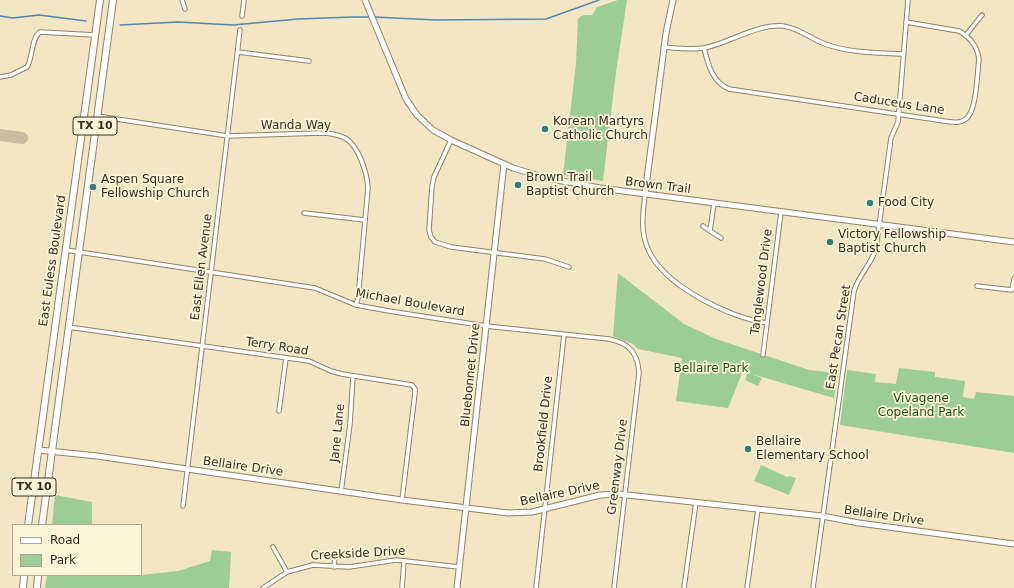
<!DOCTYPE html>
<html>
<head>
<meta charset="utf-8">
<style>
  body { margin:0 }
  #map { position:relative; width:1014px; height:588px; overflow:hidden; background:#f3e6c4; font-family:"DejaVu Sans",sans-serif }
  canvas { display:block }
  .legend { position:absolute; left:12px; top:524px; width:130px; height:52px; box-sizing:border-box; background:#fef4d8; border:1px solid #ada58f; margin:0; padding:5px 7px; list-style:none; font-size:12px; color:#342f21 }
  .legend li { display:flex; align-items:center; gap:8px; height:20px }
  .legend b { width:20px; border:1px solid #ada58f }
</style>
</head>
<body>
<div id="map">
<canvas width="1014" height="588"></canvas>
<ul class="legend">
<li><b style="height:5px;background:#fff"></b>Road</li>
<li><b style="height:11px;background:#9ccd97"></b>Park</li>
</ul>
</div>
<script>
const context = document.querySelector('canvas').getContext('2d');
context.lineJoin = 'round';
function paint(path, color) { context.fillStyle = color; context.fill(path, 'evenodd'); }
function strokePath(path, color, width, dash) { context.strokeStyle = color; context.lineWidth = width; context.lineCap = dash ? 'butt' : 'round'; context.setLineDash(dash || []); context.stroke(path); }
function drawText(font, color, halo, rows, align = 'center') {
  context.font = font + ' "DejaVu Sans",sans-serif'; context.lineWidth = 3.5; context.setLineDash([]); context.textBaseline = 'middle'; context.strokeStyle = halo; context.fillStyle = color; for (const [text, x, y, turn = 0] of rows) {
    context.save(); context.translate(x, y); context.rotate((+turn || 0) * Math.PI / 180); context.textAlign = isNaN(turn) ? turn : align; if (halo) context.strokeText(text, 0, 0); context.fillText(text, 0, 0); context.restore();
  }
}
paint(new Path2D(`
  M618,0H627L616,72L603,181L563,175L576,63L578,19L583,15H592L597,7Z
  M618,273L684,324L716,339L809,370L838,373L834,398L752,374L762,378L758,386L745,380L748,372L743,371L728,408L676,401L682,358L638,349L633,344L613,336Z
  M899,368L935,372V377L965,381L963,397L974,399L976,392L1014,396V453L840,425L847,370L876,374L875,382L896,384Z
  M761,465L787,477L790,476L796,478L789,495L754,481Z
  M55,495L92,502V525H52Z
  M212,550L231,552L229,588H45L47,575H141L178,571L210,561Z`), '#9ccd97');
strokePath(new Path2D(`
  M0,16L13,18L39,15L86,21
  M374,17L436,20L546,19L599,0
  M120,25L178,22L233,25L298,19L352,17H370`), '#5485ad', 1.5);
strokePath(new Path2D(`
  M0,135L22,138`), '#c8bda0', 12);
const street = new Path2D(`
  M182,0L185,9
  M242,16L244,0
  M966,35L982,15
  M664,47C677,48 691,50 704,48C730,43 756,24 783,26C799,28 811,39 825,44C850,53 878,53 904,54
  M704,48C708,64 712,82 729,89L944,121C952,122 959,124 966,119C977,111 977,73 979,59C977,46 971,38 959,31L906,22
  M238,52L309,61
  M0,77L11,75L27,67C33,58 31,38 40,32L95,35
  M97,116L228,136L320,133C328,133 337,134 345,138C359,146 367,173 368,188L358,298L356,305
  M451,140L434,177L432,186L429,230L431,237L435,242L451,247L545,259L569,267
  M645,194C643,213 640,231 648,249C663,285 729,318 767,323
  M714,203L710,231L721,238
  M304,213L365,220
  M703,226L710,231
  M66,250L315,288L356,305L389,311L486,326L609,339C629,343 638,353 639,373L614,588
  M977,286L1012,290L1014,279
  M68,327L309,361L331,371L342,374L412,385L415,389V393L402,500
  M763,355L781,212
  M279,411L286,358
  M341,492L350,424L353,376
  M183,506L240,30
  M273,547L287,572
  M334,567L335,556
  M263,588L287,572L313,565L349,567L396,560L459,567
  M402,588L404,561
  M536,588L564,335
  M684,588L696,502
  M747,588L758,509
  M813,588L854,291C859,274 872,264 876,248L891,138L898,122L908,0`);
const secondary = new Path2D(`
  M365,0L406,99L417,115L433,130L451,140L513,168L546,178L600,188L1014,242
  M645,194L666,33L673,0
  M39,450L97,456L402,500L508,513L532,512L600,495L618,494L822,516L859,523L1014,544
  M457,588L504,164`);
const primary = new Path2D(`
  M28,525L100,0
  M42,525L113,0
  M23,588L24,575
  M37,588L38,575`);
strokePath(street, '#8f8364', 5.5);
strokePath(secondary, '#8f8364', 7);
strokePath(primary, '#8f8364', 8);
strokePath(street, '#fff', 3.5);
strokePath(secondary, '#fff', 5);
strokePath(primary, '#fff', 6);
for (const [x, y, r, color] of [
  [545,129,4,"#347d7f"],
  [518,185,4,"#347d7f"],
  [93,187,4,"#347d7f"],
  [870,203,4,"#347d7f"],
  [830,242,4,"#347d7f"],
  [748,449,4,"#347d7f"]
]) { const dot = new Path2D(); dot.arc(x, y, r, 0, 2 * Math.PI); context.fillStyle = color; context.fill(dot); strokePath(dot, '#fef4d8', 1.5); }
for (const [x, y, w] of [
  [95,126,44],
  [34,487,44]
]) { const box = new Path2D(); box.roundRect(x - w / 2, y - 9, w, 18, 3); context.fillStyle = '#fef4d8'; context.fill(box); strokePath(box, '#342f21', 1); }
drawText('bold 11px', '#342f21', null, [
  ["TX 10",95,126],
  ["TX 10",34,487]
]);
drawText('12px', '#342f21', '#fef4d8', [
  ["Caduceus Lane",899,104,9],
  ["Wanda Way",296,126],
  ["Brown Trail",658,186,7],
  ["East Euless Boulevard",53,261,-82],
  ["East Ellen Avenue",202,267,-83],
  ["Tanglewood Drive",762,282,-83],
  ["Michael Boulevard",410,303,10],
  ["East Pecan Street",839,337,-81],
  ["Terry Road",277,347,9],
  ["Bluebonnet Drive",471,375,-84],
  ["Brookfield Drive",544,424,-84],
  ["Jane Lane",338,433,-84],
  ["Bellaire Drive",243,467,8],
  ["Greenway Drive",618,467,-83],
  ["Bellaire Drive",560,494,-12],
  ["Bellaire Drive",884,516,8],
  ["Creekside Drive",358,554,-3]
]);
drawText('12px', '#342f21', '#fef4d8', [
  ["Korean Martyrs",553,122],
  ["Catholic Church",553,136],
  ["Brown Trail",526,178],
  ["Baptist Church",526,192],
  ["Aspen Square",101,180],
  ["Fellowship Church",101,194],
  ["Food City",878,203],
  ["Victory Fellowship",838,235],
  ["Baptist Church",838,249],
  ["Bellaire",756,442],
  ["Elementary School",756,456]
], 'left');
drawText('12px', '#155713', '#fef4d8', [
  ["Bellaire Park",711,369],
  ["Vivagene",921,399],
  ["Copeland Park",921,413]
]);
</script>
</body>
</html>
